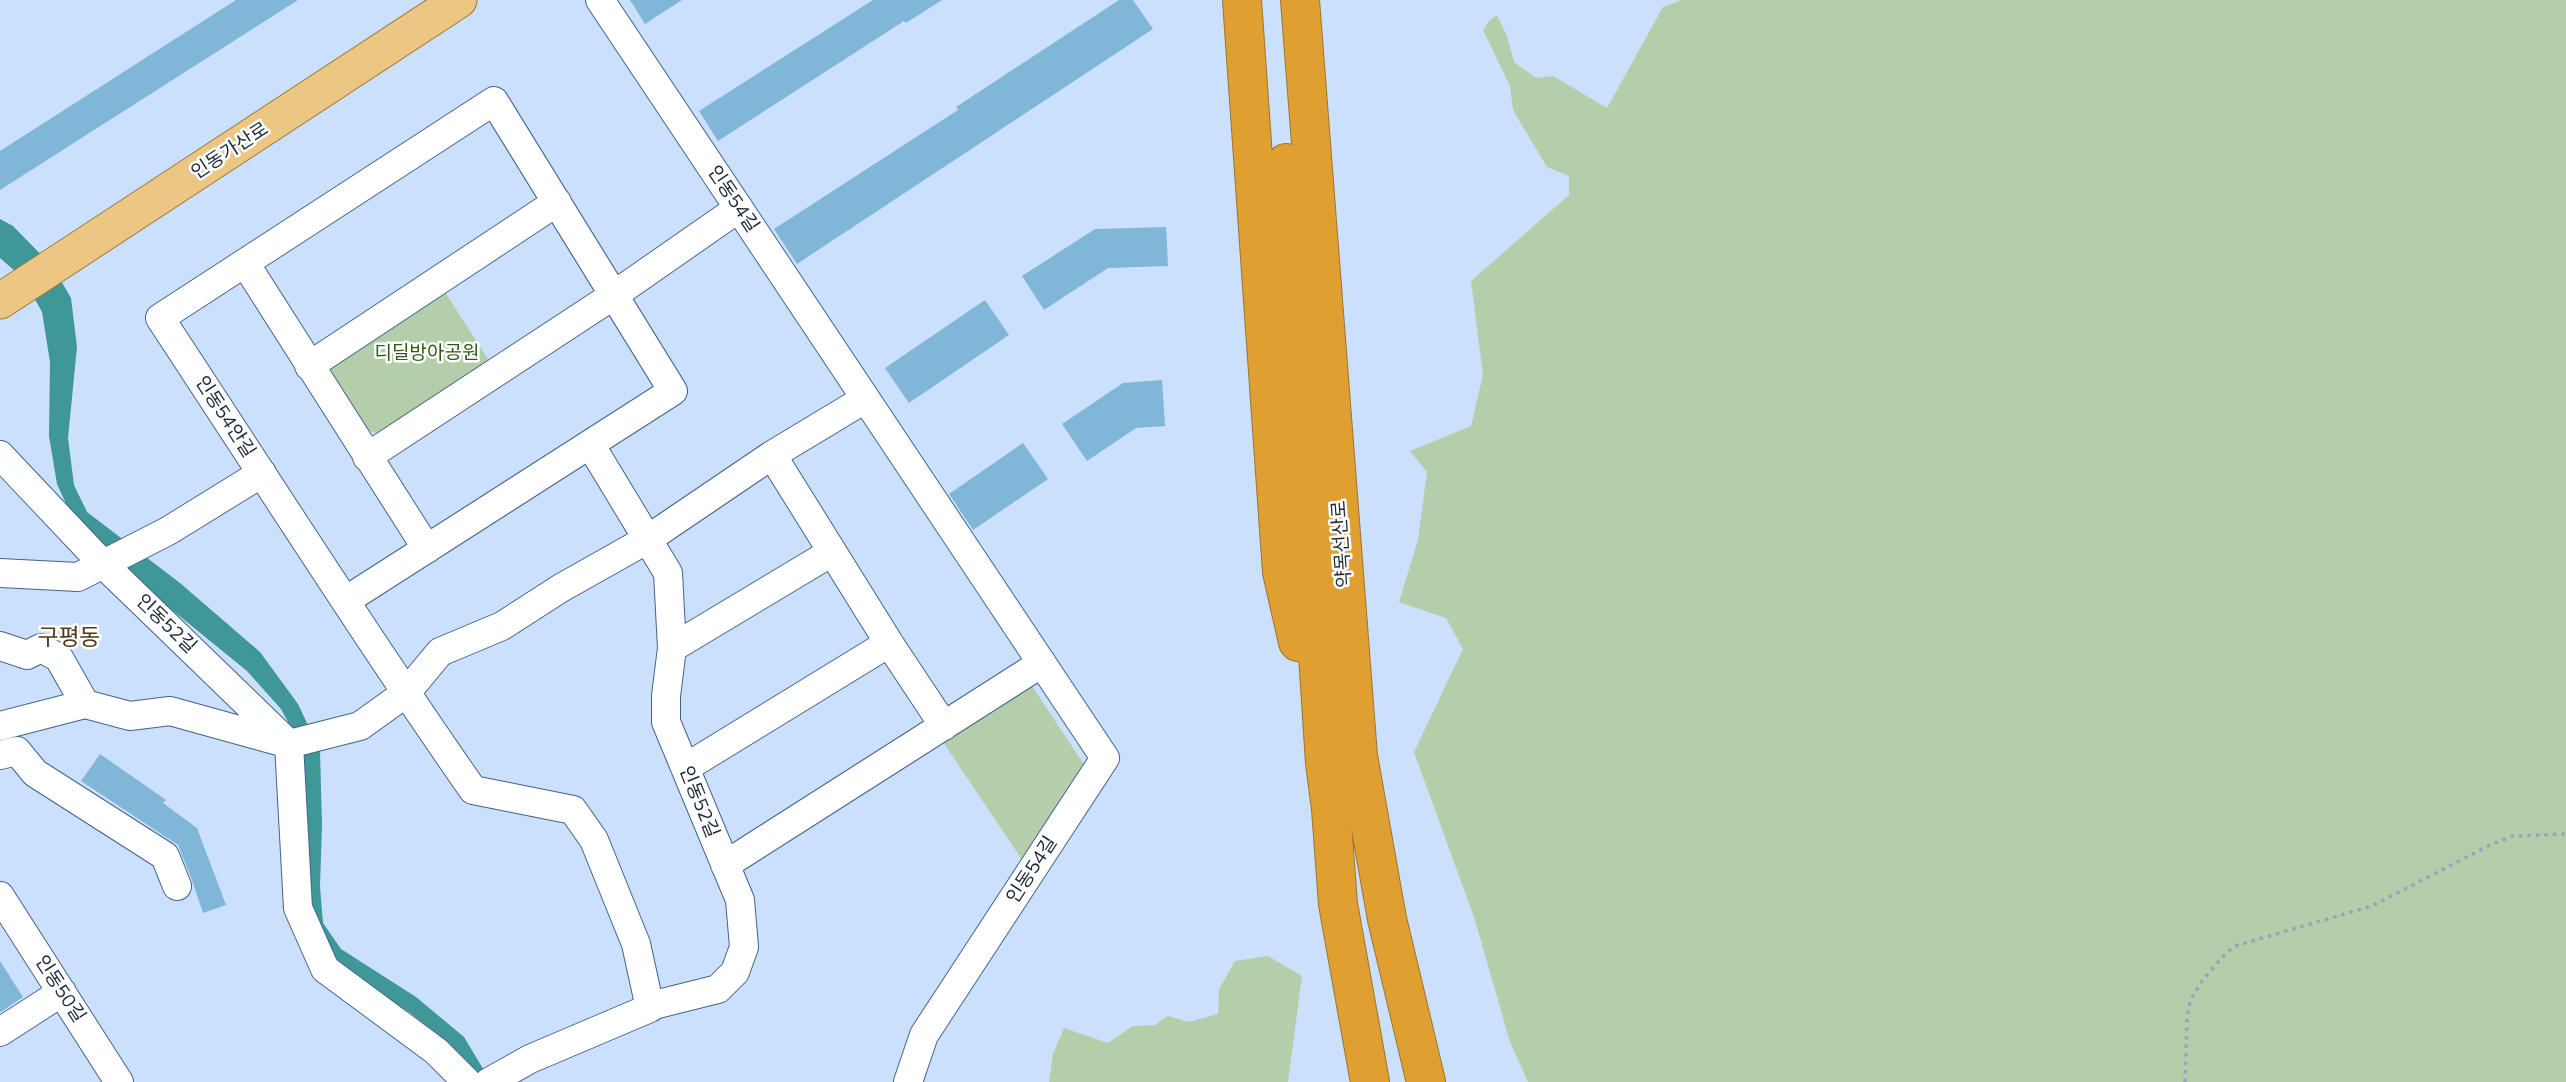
<!DOCTYPE html>
<html>
<head>
<meta charset="utf-8">
<style>
  body { margin:0 }
  canvas { display:block; background:#cbe0fc }
</style>
</head>
<body>
<canvas width="2566" height="1082"></canvas>
<script>
const context = document.querySelector('canvas').getContext('2d');
context.lineJoin = 'round';
function paint(path, color) { context.fillStyle = color; context.fill(path, 'evenodd'); }
function strokePath(path, color, width, dash) { context.strokeStyle = color; context.lineWidth = width; context.lineCap = dash ? 'butt' : 'round'; context.setLineDash(dash || []); context.stroke(path); }
function drawText(font, color, halo, rows, align = 'center') {
  context.font = font + ' Mulish,"Noto Sans KR",sans-serif'; context.lineWidth = 5; context.setLineDash([]); context.textBaseline = 'middle'; context.strokeStyle = halo; context.fillStyle = color; for (const [text, x, y, turn = 0] of rows) {
    context.save(); context.translate(x, y); context.rotate((+turn || 0) * Math.PI / 180); context.textAlign = isNaN(turn) ? turn : align; if (halo) context.strokeText(text, 0, 0); context.fillText(text, 0, 0); context.restore();
  }
}
paint(new Path2D(`
  M1682,0H2566V1082H1528L1510,1042L1475,920L1414,752L1463,649L1446,618L1399,602L1418,540L1427,472L1410,451L1471,426L1483,375L1471,281L1569,195V176L1547,167L1513,110L1510,86L1483,30L1490,20L1497,15L1507,36L1514,62L1536,78L1553,76L1607,108L1663,7Z
  M443,289L491,364L384,434L367,431L330,374L333,362Z
  M1030,683L1087,769L1031,873L943,742Z
  M1268,956L1302,976L1288,1082H1049L1053,1054L1064,1028L1108,1043L1133,1026L1155,1025L1168,1016L1189,1022L1218,1014L1219,989L1235,961Z`), '#b4cea9');
paint(new Path2D(`
  M0,219L13,226L53,267L71,298L77,347L68,438L74,485L87,512L180,583L260,652L298,704L320,751L322,824L320,887L323,923L341,949L416,997L464,1037L491,1082H474L446,1041L409,1012L349,976L330,957L306,907L300,744L281,709L247,671L118,566L69,510L57,484L49,436L50,362L42,312L23,278L0,258Z`), '#3f9798');
paint(new Path2D(`
  M236,0H298L0,190V151Z
  M630,0H682L645,24Z
  M873,0H942L906,23L904,21L718,141L699,111Z
  M1119,0H1133L1153,29L797,264L774,229L958,110L956,107Z
  M1166,227L1168,266L1108,268L1044,310L1022,276L1095,229Z
  M985,300L1009,335L909,403L885,368Z
  M1162,380L1165,426L1136,428L1087,461L1062,424L1123,383Z
  M1023,443L1048,479L973,530L949,494Z
  M100,754L166,800L163,803L197,828L226,905L203,913L192,880L178,845L81,781Z
  M0,961L23,997L1,1012L0,1011Z`), '#80b6d8');
const minor = new Path2D(`
  M600,0L1105,758L924,1035L908,1082
  M245,263L427,549
  M309,366L557,202
  M590,444L668,573L672,648L666,696V722L740,900L744,947L735,972L718,989L650,1006
  M0,455L102,563L289,744L298,908L325,969L436,1051L467,1082
  M772,455L889,643L944,726
  M367,457L614,295L739,208
  M0,573L78,577L168,531L262,473
  M345,601L673,391L494,101L160,318C264,476 365,635 473,790L573,810L594,840L636,944L650,1008L530,1059L489,1082
  M0,646L27,655L41,648L59,658L85,704
  M672,648L832,552
  M0,726L85,704L130,716L170,711L289,744L360,726L406,693L440,652L502,626L561,588L648,539L772,455L865,399
  M0,755L17,751L35,773L165,856L177,886
  M685,768L889,643
  M725,865L1042,663
  M0,896L119,1082
  M0,1032L62,992`);
const major = new Path2D(`
  M0,301L459,0`);
const highway = new Path2D(`
  M1242,0L1282,572L1298,642
  M1300,0L1358,756L1387,919L1426,1082
  M1286,163L1325,763L1331,809L1338,904L1370,1082`);
strokePath(minor, '#44628b', 30);
strokePath(major, '#9b7634', 37);
strokePath(highway, '#9b7634', 40);
strokePath(new Path2D(`
  M2185,1082L2187,1021L2190,1001L2202,981L2226,953L2235,946L2372,906L2490,845L2513,836L2566,834`), '#94a6bf', 3.5, [3.5, 5]);
strokePath(minor, '#fff', 28);
strokePath(major, '#ecc683', 35);
strokePath(highway, '#dfa031', 38);
drawText('19px', '#1c293b', '#fff', [
  ["인동가산로",230,151,-33],
  ["인동54길",733,199,56],
  ["인동54안길",225,417,57],
  ["약목선산로",1342,544,-94],
  ["인동52길",166,624,44],
  ["인동52길",699,802,68],
  ["인동54길",1032,870,-57],
  ["인동50길",60,989,57]
]);
drawText('19px', '#2c5b13', '#fff', [
  ["디딜방아공원",427,353]
]);
drawText('23px', '#503a16', '#fff', [
  ["구평동",69,638]
]);
</script>
</body>
</html>
